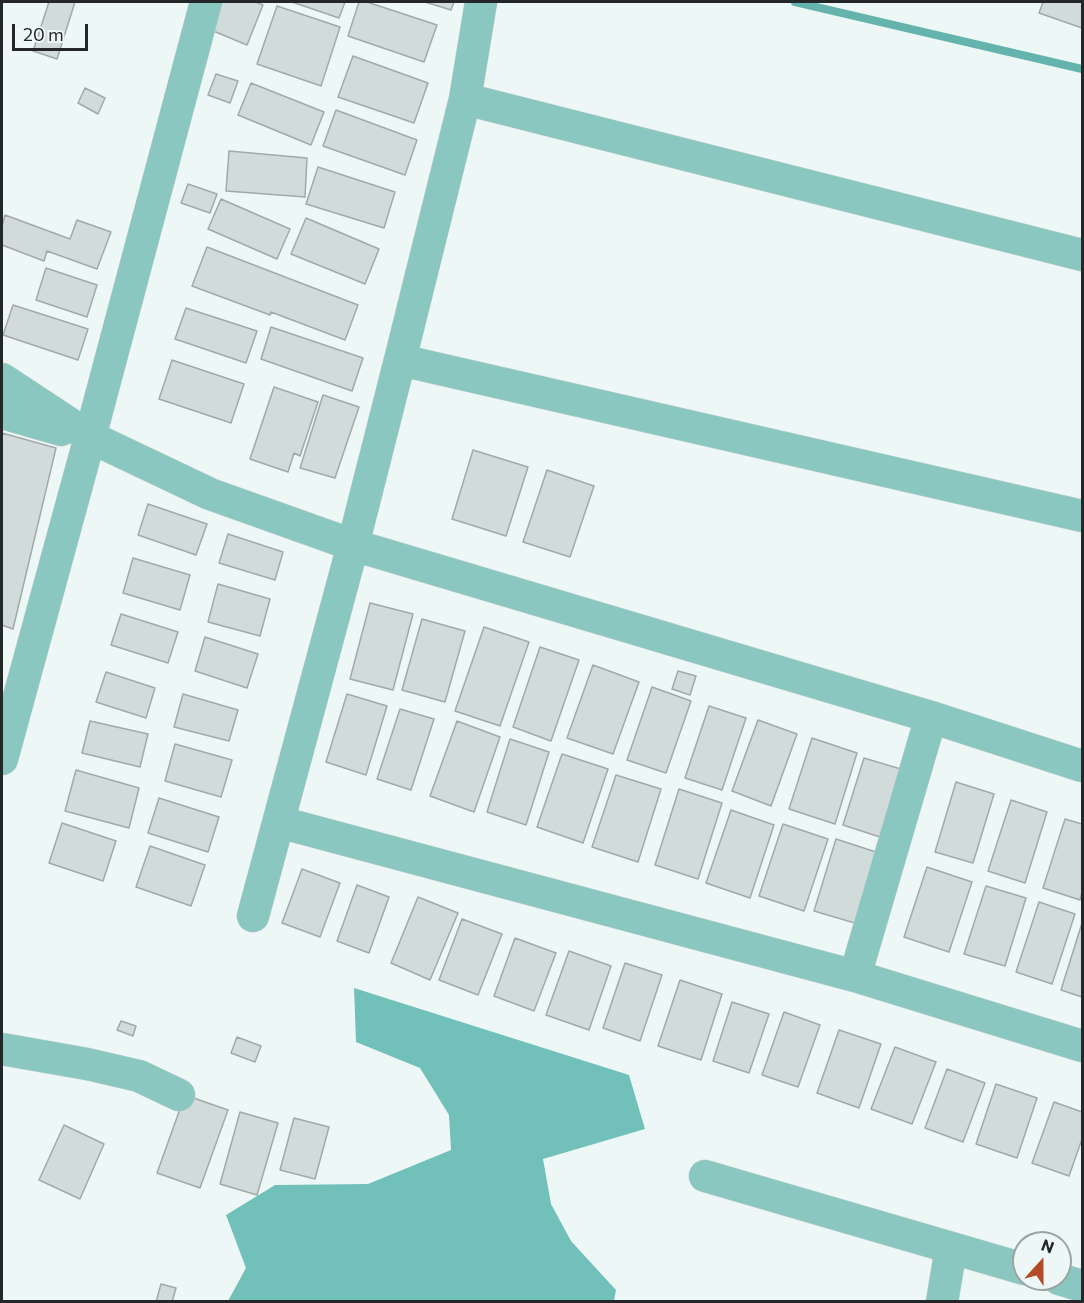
<!DOCTYPE html>
<html>
<head>
<meta charset="utf-8">
<style>
  body { margin:0 }
  #map { position:relative; width:1084px; height:1303px; overflow:hidden; background:#edf8f6; font-family:Commissioner,sans-serif }
  canvas { display:block }
  .frame { position:absolute; inset:0; border:3px solid #232727; pointer-events:none }
  .north { position:absolute; left:1012px; top:1231px; width:60px; height:60px; box-sizing:border-box; background:#edf8f6; border:2px solid #9ca4a3; border-radius:50%; rotate:21deg; font-size:16px; font-weight:700; line-height:24px; text-align:center; color:#232727 }
  .north::after { content:''; display:block; margin:auto; width:21px; height:27px; background:#b34b28; clip-path:polygon(50% 0,100% 100%,50% 72%,0 100%) }
  .scale { position:absolute; left:12px; top:24px; width:76px; height:27px; box-sizing:border-box; border:3px solid #232727; border-top:0; padding-left:8px; font-size:18px; line-height:21px; white-space:nowrap; color:#232727; -webkit-text-stroke:4px #edf8f6; paint-order:stroke }
</style>
</head>
<body>
<div id="map">
<canvas width="1084" height="1303"></canvas>
<div class="frame"></div>
<div class="north">N</div>
<div class="scale">20 m</div>
</div>
<script>
const context = document.querySelector('canvas').getContext('2d');
context.lineJoin = 'round';
function paint(path, color) { context.fillStyle = color; context.fill(path, 'evenodd'); }
function strokePath(path, color, width, dash) { context.strokeStyle = color; context.lineWidth = width; context.lineCap = dash ? 'butt' : 'round'; context.setLineDash(dash || []); context.stroke(path); }
paint(new Path2D(`
  M354,988L629,1075L645,1129L543,1159L551,1204L571,1241L616,1290L614,1301H228L246,1268L226,1215L275,1185L368,1184L451,1150L449,1115L420,1068L356,1042Z`), '#72c0ba');
strokePath(new Path2D(`
  M795,2L1082,69`), '#65b3ad', 8);
const building = new Path2D(`
  M49,2H75L57,59L33,51Z
  M222,2H256L263,5L247,45L211,30Z
  M292,2H345L339,18Z
  M359,2H367L437,25L424,62L348,36Z
  M425,2H454L451,10Z
  M1043,2H1082V28L1039,13Z
  M277,6L340,27L321,86L257,64Z
  M353,56L428,83L414,123L338,97Z
  M216,74L238,81L230,103L208,95Z
  M251,83L324,112L311,145L238,115Z
  M85,88L105,98L98,114L78,103Z
  M336,110L417,140L405,175L323,146Z
  M229,151L307,158L305,197L226,191Z
  M318,167L395,192L384,228L306,204Z
  M188,184L217,194L210,213L181,203Z
  M221,199L290,229L277,259L208,229Z
  M5,215L70,239L77,220L111,232L97,269L47,251L44,261L2,245V226Z
  M306,218L379,249L365,284L291,254Z
  M207,247L358,305L345,340L271,312L270,315L192,286Z
  M46,268L97,285L87,317L36,300Z
  M13,305L88,329L78,360L3,335Z
  M186,308L257,331L246,363L175,339Z
  M271,327L363,358L352,391L261,359Z
  M172,360L244,384L231,423L159,399Z
  M274,387L318,402L300,456L294,453L288,472L250,459Z
  M323,395L359,407L335,478L300,468Z
  M2,433L56,448L13,629L2,625Z
  M473,450L528,467L506,536L452,519Z
  M547,470L594,486L570,557L523,542Z
  M148,504L207,524L196,555L138,535Z
  M228,534L283,552L275,580L219,563Z
  M133,558L190,575L180,610L123,593Z
  M218,584L270,599L260,636L208,622Z
  M370,603L413,614L393,690L350,679Z
  M121,614L178,632L168,663L111,645Z
  M422,619L465,631L445,702L402,690Z
  M484,627L529,642L500,726L455,711Z
  M205,637L258,654L247,688L195,671Z
  M540,647L579,660L551,741L513,727Z
  M593,665L639,682L613,754L567,738Z
  M678,671L696,676L690,695L672,689Z
  M106,672L155,688L146,718L96,702Z
  M652,687L691,701L666,773L627,760Z
  M183,694L238,710L229,741L174,727Z
  M347,694L387,706L366,775L326,762Z
  M709,706L746,718L722,790L685,778Z
  M400,709L434,719L411,790L377,779Z
  M758,720L797,734L771,806L732,791Z
  M90,721L148,734L140,767L82,753Z
  M457,721L500,737L474,812L430,796Z
  M812,738L857,753L835,824L789,809Z
  M510,739L549,752L526,825L487,812Z
  M175,744L232,760L221,797L165,781Z
  M562,754L608,769L583,843L537,827Z
  M864,758L904,770L883,838L843,825Z
  M76,770L139,788L129,828L65,811Z
  M616,775L661,789L638,862L592,847Z
  M956,782L994,794L973,863L935,852Z
  M679,789L722,803L698,879L655,865Z
  M159,798L219,817L208,852L148,833Z
  M1011,800L1047,812L1025,883L988,871Z
  M731,810L774,825L750,898L706,883Z
  M1065,819L1082,824V892L1080,900L1043,888Z
  M62,823L116,841L103,881L49,863Z
  M783,824L828,839L804,911L759,896Z
  M836,839L879,853L858,924L814,911Z
  M150,846L205,865L191,906L136,887Z
  M927,867L972,882L949,952L904,937Z
  M302,869L340,883L320,937L282,923Z
  M357,885L389,897L369,953L337,941Z
  M986,886L1026,898L1005,966L964,954Z
  M418,897L458,913L430,980L391,963Z
  M1039,902L1075,914L1052,984L1016,972Z
  M462,919L502,934L478,995L439,980Z
  M1082,923V997L1061,990Z
  M515,938L556,953L534,1011L494,996Z
  M569,951L611,966L589,1030L546,1015Z
  M625,963L662,975L640,1041L603,1028Z
  M680,980L722,994L701,1060L658,1046Z
  M732,1002L769,1014L749,1073L713,1061Z
  M784,1012L820,1025L798,1087L762,1075Z
  M121,1021L136,1026L133,1036L117,1030Z
  M839,1030L881,1044L859,1108L817,1093Z
  M237,1037L261,1046L255,1062L231,1053Z
  M895,1047L936,1062L912,1124L871,1109Z
  M947,1069L985,1083L963,1142L925,1128Z
  M996,1084L1037,1098L1017,1158L976,1144Z
  M185,1095L228,1110L200,1188L157,1173Z
  M1054,1102L1082,1112V1139L1069,1176L1032,1163Z
  M240,1112L278,1123L257,1195L220,1184Z
  M294,1118L329,1127L315,1179L280,1170Z
  M64,1125L104,1144L80,1199L39,1180Z
  M161,1284L176,1288L172,1302H156Z`);
paint(building, '#d1dbda');
strokePath(building, '#a0aaa8', 1.5);
const minor = new Path2D(`
  M465,99L1082,255
  M400,360L1082,516
  M2,379L90,437L210,494L353,545L931,717L1082,766
  M2,413L61,430
  M2,759L90,437L206,2
  M279,822L855,976L1082,1046
  M253,916L353,545L400,360L465,99L481,2
  M855,976L931,717
  M2,1049L87,1064L139,1076L179,1095
  M705,1176L1024,1269
  M1059,1279L1082,1286
  M942,1302L951,1248`);
strokePath(minor, '#c9d2d1', 33);
strokePath(minor, '#8bc7c1', 32);
</script>
</body>
</html>
